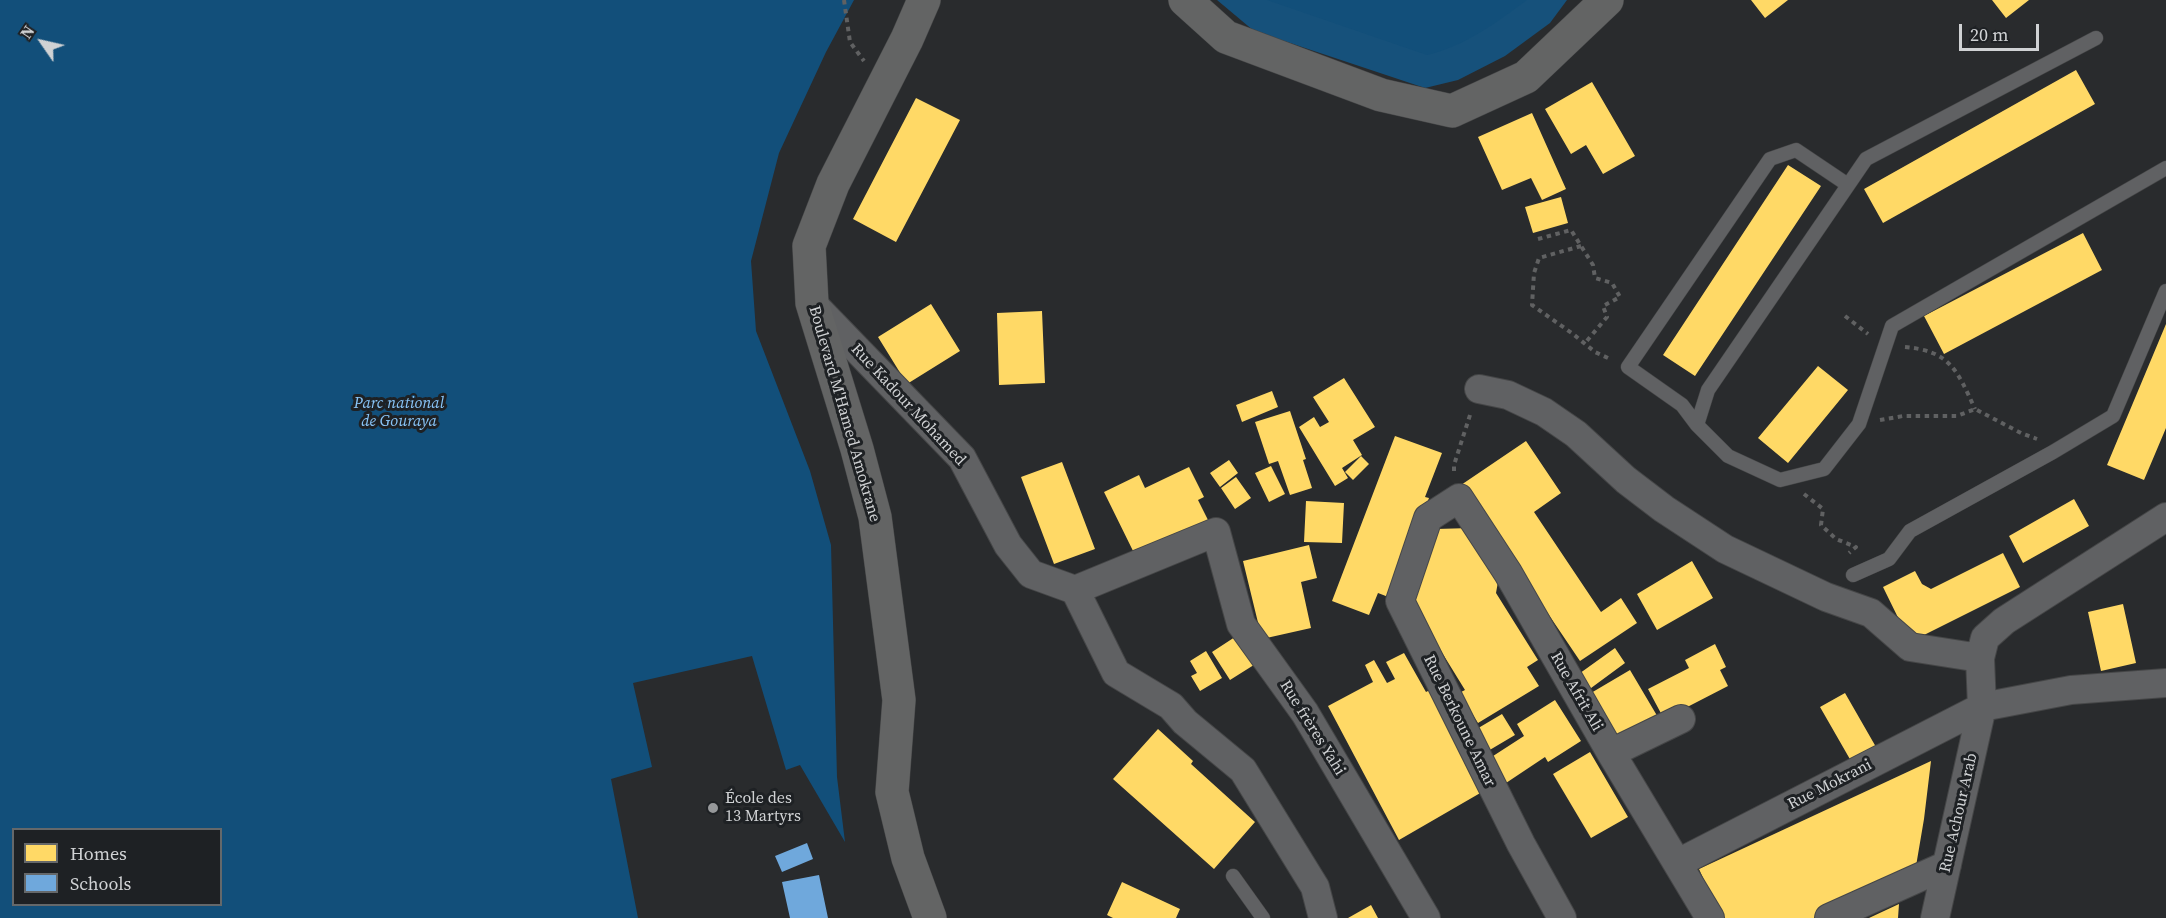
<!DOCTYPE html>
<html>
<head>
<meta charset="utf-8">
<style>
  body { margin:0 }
  #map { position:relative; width:2166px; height:918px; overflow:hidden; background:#292b2d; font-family:"Source Serif 4",serif }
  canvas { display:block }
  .legend { position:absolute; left:12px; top:828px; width:210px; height:78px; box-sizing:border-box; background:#1e2124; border:2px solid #65686a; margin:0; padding:8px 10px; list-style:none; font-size:18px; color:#d0d2d4 }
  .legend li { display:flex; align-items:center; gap:12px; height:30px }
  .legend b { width:30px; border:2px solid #65686a }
  .north { position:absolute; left:12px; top:12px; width:60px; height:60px; -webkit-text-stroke:4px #1e2124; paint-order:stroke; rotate:304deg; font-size:16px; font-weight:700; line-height:24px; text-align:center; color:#d0d2d4 }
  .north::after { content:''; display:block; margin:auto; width:21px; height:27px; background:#d0d2d4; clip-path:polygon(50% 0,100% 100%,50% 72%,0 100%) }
  .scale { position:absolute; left:1959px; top:24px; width:80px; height:27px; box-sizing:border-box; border:3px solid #d0d2d4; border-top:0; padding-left:8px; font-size:18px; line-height:21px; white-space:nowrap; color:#d0d2d4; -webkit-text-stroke:4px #1e2124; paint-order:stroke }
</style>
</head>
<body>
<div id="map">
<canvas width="2166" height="918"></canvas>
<ul class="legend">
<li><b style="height:16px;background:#ffd966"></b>Homes</li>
<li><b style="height:16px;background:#6fa8dc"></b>Schools</li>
</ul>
<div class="north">N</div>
<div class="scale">20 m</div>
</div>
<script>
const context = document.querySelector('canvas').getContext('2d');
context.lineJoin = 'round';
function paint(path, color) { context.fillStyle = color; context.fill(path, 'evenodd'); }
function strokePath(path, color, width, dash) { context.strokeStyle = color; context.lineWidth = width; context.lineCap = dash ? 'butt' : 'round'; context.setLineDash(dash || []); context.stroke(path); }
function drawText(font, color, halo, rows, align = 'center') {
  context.font = font + ' "Source Serif 4",serif'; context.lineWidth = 6; context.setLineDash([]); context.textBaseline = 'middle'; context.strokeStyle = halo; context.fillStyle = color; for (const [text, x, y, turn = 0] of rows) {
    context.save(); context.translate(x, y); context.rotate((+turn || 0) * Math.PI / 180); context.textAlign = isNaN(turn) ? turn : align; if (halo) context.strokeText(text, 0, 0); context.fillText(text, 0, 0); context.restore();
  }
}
paint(new Path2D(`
  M1217,0H1567L1550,23L1505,56L1458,80L1425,88L1254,31Z`), '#16517b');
paint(new Path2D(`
  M0,0H854L826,52L779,153L751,261L756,331L810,471L831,545L837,777L845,842L800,765L786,770L752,656L633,683L652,767L611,779L638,918H0ZM14,830H220V904H14Z
  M1267,0H1527C1496,23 1465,46 1427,55Z`), '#124f7a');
paint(new Path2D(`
  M1751,0H1788L1765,18Z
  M1992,0H2029L2006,18Z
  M2076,70L2095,104L1883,223L1864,189Z
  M1592,82L1635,156L1603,174L1586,145L1571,154L1545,109Z
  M916,98L960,120L896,242L853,219Z
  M1532,113L1566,189L1542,200L1531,178L1502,190L1478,137Z
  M1788,165L1821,186L1695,376L1663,355Z
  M1561,197L1568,223L1533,233L1525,207Z
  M2083,233L2102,270L1944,354L1924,316Z
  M931,304L960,351L907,384L878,337Z
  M1042,311L1045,383L999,385L997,313Z
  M2166,324V428L2144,480L2107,465Z
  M1818,366L1848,390L1788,463L1758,438Z
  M1344,378L1375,427L1353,440L1362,455L1342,468L1348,478L1335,486L1299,427L1314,417L1320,427L1329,422L1313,397Z
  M1272,391L1278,407L1242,422L1236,405Z
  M1290,411L1306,459L1303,460L1312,488L1290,495L1278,461L1269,464L1255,422Z
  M1395,436L1442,453L1425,497L1429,498L1391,598L1378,593L1369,615L1332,601Z
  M1526,441L1561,493L1534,512L1601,612L1621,598L1637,623L1580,661L1461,485Z
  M1361,456L1369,464L1353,480L1345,472Z
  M1229,460L1238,473L1220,487L1210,473Z
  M1062,462L1095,549L1054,564L1021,477Z
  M1271,466L1285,494L1269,502L1255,473Z
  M1189,467L1204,497L1198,500L1209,522L1136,557L1104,492L1139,475L1145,488Z
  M1236,477L1251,498L1235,509L1221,488Z
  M2074,499L2089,526L2023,563L2009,536Z
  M1306,501L1344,503L1342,543L1304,542Z
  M1471,528L1499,576L1496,593L1538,660L1527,667L1539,686L1478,723L1459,693L1465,690L1409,599L1436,529Z
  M1309,545L1317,578L1301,582L1311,628L1262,639L1243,561Z
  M2003,553L2020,587L1910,642L1883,587L1915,571L1922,584L1931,589Z
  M1692,561L1713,598L1657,630L1637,594Z
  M2123,604L2136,663L2101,671L2088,612Z
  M1238,635L1257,663L1230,680L1212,652Z
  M1715,644L1726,667L1720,670L1728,686L1664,719L1648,689L1689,668L1685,660Z
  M1615,648L1625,663L1587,691L1576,676Z
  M1206,651L1222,678L1200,691L1191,676L1197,673L1190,661Z
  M1404,653L1426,692L1430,690L1482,792L1399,840L1328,706L1373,682L1365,665L1374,660L1387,683L1395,679L1386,662Z
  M1630,670L1659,719L1621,742L1591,693Z
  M1845,693L1876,747L1851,761L1820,707Z
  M1555,700L1581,741L1548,762L1545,757L1506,783L1490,758L1524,736L1517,724Z
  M1502,714L1515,735L1488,751L1475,730Z
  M1158,729L1193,761L1191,764L1255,822L1214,869L1113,779Z
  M1590,752L1628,817L1591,838L1553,774Z
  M1931,761L1924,819L1915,872L1814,918H1721L1699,869Z
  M1122,882L1180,909L1176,918H1113L1107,915Z
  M1899,904L1898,918H1869Z
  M1371,905L1378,918H1348Z`), '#ffd966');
paint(new Path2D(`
  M807,843L813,859L782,872L775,856Z
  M819,875L828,918H790L782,882Z`), '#6fa8dc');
const lane = new Path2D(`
  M2096,38L1866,159L1708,390L1697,425L1728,456L1780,480L1824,469L1859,424L1892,326L2166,168
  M1697,425L1682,405L1628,367L1770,159L1796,150L1848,185
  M1853,575L1889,559L1910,531L2053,452L2113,416L2166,291
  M1233,876L1263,918`);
const street = new Path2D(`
  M812,303L962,458L1008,545L1031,574L1075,590L1116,673L1171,706L1185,722L1243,770L1315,887L1323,918
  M1479,389L1508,395L1544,412L1576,434L1626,480L1664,509L1725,549L1826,597L1871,613L1910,647L1980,658
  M1075,590L1216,532L1241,624L1305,713L1426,918
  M1611,753L1681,719
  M1678,863L1982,707L2071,690L2166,683
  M1562,918L1521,844L1400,601L1428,518L1459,498L1508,573L1611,753L1710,918
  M1829,918L1947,865
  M1935,918L1982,707L1980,658L1985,638L2004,621L2166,517`);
const secondary = new Path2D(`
  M924,0L907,39L833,184L809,246L812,303L857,449L875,517L899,700L892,792L908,858L930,918
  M1185,0L1226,37L1381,95L1452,111L1526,77L1607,0`);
strokePath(lane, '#454647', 15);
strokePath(street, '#454647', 30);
strokePath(secondary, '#454647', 34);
strokePath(new Path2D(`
  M844,0L850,42L864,61
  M1538,239L1571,230L1593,265L1595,278L1612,283L1620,297L1603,306L1607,317L1585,343
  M1581,246L1539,258L1534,273L1532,305L1573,334L1595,352L1610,359
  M1845,316L1868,334
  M1905,347C1950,351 1957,370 1975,409
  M1880,420L1903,416H1957L1975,409L2021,433L2037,439
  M1454,471V465L1470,415
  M1804,494L1823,509L1821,525L1836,539L1856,547L1849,553`), '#606162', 4, [4.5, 4.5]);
strokePath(lane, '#606163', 14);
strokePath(street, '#606163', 28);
strokePath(secondary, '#636464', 33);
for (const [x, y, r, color] of [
  [713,808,6,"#96989a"]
]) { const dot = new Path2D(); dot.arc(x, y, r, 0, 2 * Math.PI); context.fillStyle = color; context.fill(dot); strokePath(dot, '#1e2124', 2); }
drawText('italic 16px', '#89c5f8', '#1e2124', [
  ["Parc national",399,404],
  ["de Gouraya",399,422]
]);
drawText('16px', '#d0d2d4', '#1e2124', [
  ["Rue Kadour Mohamed",908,405,47],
  ["Boulevard M'Hamed Amokrane",844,414,74],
  ["Rue Afrit Ali",1576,692,60],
  ["Rue Berkoune Amar",1459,721,64],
  ["Rue frères Yahi",1312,728,58],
  ["Rue Mokrani",1830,785,-27],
  ["Rue Achour Arab",1959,813,-77]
]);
drawText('16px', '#d0d2d4', '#1e2124', [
  ["École des",725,799],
  ["13 Martyrs",725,817]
], 'left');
</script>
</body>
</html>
